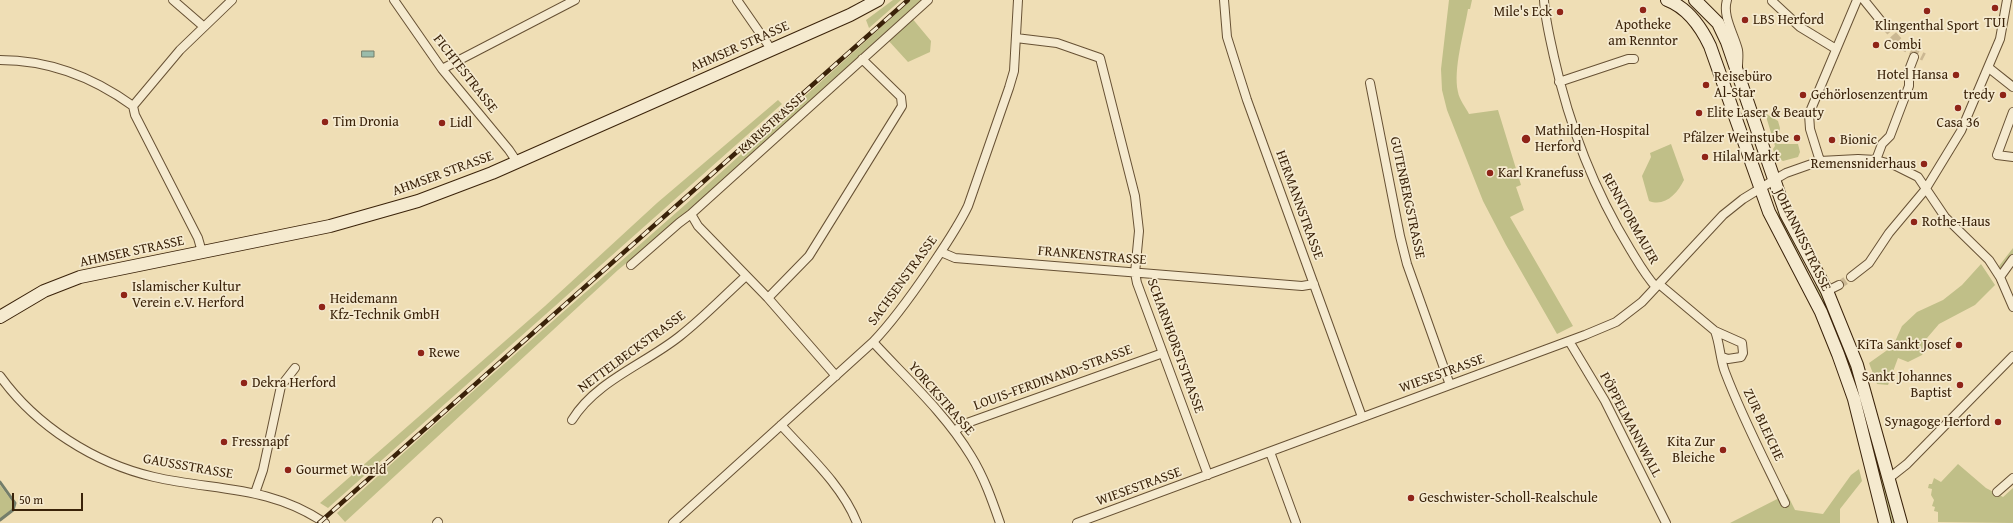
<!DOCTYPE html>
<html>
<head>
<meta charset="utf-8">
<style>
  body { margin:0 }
  #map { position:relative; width:2013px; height:523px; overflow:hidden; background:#efdeb5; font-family:"Gentium Book Plus",serif }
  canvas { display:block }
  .scale { position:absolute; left:12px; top:493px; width:71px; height:18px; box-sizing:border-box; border:2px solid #3a2209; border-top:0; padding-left:5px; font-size:12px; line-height:14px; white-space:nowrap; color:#3a2209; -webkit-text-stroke:3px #f5eacf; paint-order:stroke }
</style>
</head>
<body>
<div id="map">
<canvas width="2013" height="523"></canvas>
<div class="scale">50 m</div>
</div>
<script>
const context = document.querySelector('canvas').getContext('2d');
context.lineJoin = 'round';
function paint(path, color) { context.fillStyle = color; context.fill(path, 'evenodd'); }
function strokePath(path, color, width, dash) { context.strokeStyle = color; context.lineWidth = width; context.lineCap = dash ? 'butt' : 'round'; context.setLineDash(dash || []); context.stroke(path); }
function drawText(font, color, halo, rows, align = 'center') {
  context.font = font + ' "Gentium Book Plus",serif'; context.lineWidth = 3.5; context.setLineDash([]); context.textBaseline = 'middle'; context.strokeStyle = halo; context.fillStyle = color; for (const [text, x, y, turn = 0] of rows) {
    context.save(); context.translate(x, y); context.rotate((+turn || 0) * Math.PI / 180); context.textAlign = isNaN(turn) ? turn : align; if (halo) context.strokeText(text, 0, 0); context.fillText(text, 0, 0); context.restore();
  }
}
paint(new Path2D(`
  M893,0H901L869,28L866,20Z
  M911,0H921L755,151L669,228L618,270L345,522L337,513L430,429L686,204Z
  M1449,0H1472L1470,9H1468C1464,33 1453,69 1458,92C1459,99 1466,108 1469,114L1498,110L1521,185L1516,187L1524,210L1510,217L1573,326L1557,334L1506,245L1483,201L1447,110L1442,90L1441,69Z
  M911,17L931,41L930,52L908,62L887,39Z
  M778,100L782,104L328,508L320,503L545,306L657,203Z
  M1765,113L1778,121L1780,128L1777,144H1798L1800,152L1798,157L1783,161L1775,157L1773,149L1775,146Z
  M1671,144L1684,180C1677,194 1665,207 1649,201L1642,176L1651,157L1650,153Z
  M1778,212L1812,280L1823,296L1854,370L1895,523H1890L1860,404L1775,213Z
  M2013,248V264L2005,276L1999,266Z
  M1981,264L1995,285L1975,305L1939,324L1927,338L1930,342L1922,355L1908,362L1898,358L1888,385L1877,384L1869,363L1893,346L1902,326L1917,312L1943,300L1962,285Z
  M1958,464L1986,488L2003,497L2013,488V523L1938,522V512L1934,511L1935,507L1932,506L1934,500L1931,495L1932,489L1928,488L1929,484H1932L1934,478L1941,482Z
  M1859,469L1862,481L1840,509V523H1730L1787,494L1795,510L1823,514L1851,475Z
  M0,485L14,504L12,509L0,520Z`), '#c0bf88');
const water = new Path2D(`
  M362,51H374V57H362Z`);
paint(water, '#9abcab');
strokePath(water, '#747e6a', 1);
strokePath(new Path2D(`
  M0,482L15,503L13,510L0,520`), '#747e6a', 3);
strokePath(new Path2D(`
  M1885,26L1904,47L1924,57
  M1839,285L1851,277`), '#cbb893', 8, [8, 4]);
const street = new Path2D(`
  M173,0L203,26
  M394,0L442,69L509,150L517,162
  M737,0L771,49
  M1224,0L1227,37L1247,100L1362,417
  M1544,0C1545,19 1550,38 1554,57C1569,125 1594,190 1630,249C1638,262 1645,275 1656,287
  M1727,0C1722,16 1734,34 1738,50C1739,55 1738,61 1738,66
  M1864,0L1885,26
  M1772,1L1800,27L1836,49
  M1016,38L1057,43L1100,58L1135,196L1139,231L1135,273L1137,283L1208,475
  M0,60C50,60 93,77 133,106
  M1989,68L2013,87
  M442,69L575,0
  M1559,82L1628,59H1634
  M1370,83L1400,236L1407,264L1450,385
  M2013,112L1997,155L2013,157
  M1876,160L1882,144L1890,136L1909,86V70L1914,57
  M1820,161L1810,129L1809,114L1857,0
  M691,214L698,226L768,298L836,376
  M202,252L198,238L135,115L133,106L180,50L232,0
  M941,252L955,258L1302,286L1314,284
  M631,265L679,223L691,214L928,0
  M1851,277L1869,263L1889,233L1925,190L1961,131L2000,39L2007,0
  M2000,277L2013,259
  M1659,284L1715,331L1742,343L1743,353L1741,357L1728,359L1722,357
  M1827,291L1839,285
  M768,298L809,256L902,106L901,97L862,59
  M1715,331C1720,344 1720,359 1725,372C1742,417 1764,459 1785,503
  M1569,341L1605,401L1666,523
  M873,342C906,378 945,413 971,456C984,477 992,500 1000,523
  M0,376C36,426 94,463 154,477C215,491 269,485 325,523
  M572,420C596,381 645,364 680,336C703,318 724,296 746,276
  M781,425C808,455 842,485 857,523
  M954,431L967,423L1163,353
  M1270,452L1296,523
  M1888,479L1907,464L2013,356
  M1997,492L2013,478
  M255,493L263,470L281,386L295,368
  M437,523L438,522
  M673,523L873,342C894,320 911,296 928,271C942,250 957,229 968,206L1009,88L1014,71L1018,0
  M1077,523L1585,335L1616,322L1642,302L1723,215L1743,199L1774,180L1786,173L1820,161L1858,159L1876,160L1894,165L1918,177L1945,217L1989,260L2000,277L2013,307`);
const secondary = new Path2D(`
  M1667,0C1688,8 1701,27 1710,46L1769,212L1821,312L1838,354L1854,399L1885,523
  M1695,0L1718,23L1727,42L1786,214L1827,291L1857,365L1901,523
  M0,317L44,291L80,277L330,226L418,201L492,173L850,15L878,0`);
strokePath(street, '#675134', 10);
strokePath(secondary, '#3a2209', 14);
strokePath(street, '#f5eacf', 8);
strokePath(secondary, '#f5eacf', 12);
const rail = new Path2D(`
  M319,523L908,0`);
strokePath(rail, '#3a2209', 4.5);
strokePath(rail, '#f5eacf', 3, [9]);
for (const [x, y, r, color] of [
  [1995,8,4,"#8f2418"],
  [1643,10,4,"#8f2418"],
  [1927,11,4,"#8f2418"],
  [1560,12,4,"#8f2418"],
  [1745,20,4,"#8f2418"],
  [1876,45,4,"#8f2418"],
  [1956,75,4,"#8f2418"],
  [1706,85,4,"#8f2418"],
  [1803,95,4,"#8f2418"],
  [2003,95,4,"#8f2418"],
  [1958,108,4,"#8f2418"],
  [1699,113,4,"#8f2418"],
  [325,122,4,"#8f2418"],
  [442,123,4,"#8f2418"],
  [1797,138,4,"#8f2418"],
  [1526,139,5,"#8f2418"],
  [1832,140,4,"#8f2418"],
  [1705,157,4,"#8f2418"],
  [1924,164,4,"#8f2418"],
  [1490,173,4,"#8f2418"],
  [1914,222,4,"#8f2418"],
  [124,295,4,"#8f2418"],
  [322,307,4,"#8f2418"],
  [1959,345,4,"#8f2418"],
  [421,353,4,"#8f2418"],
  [244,383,4,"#8f2418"],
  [1960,385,4,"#8f2418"],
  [1998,422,4,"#8f2418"],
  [224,442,4,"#8f2418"],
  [1723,450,4,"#8f2418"],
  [288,470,4,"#8f2418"],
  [1411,498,4,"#8f2418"]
]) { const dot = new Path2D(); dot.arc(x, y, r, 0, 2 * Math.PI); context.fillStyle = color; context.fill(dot); strokePath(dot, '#f5eacf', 1.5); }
drawText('14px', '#3a2209', '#f5eacf', [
  ["Mile's Eck",1552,12,"right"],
  ["LBS Herford",1753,20],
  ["TUI",1995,23,"center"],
  ["Apotheke",1643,25,"center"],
  ["am Renntor",1643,41,"center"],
  ["Klingenthal Sport",1927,26,"center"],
  ["Combi",1884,45],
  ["Hotel Hansa",1948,75,"right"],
  ["Reisebüro",1714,77],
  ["Al-Star",1714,93],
  ["Gehörlosenzentrum",1811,95],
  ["tredy",1995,95,"right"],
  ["Elite Laser & Beauty",1707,113],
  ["Tim Dronia",333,122],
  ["Lidl",450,123],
  ["Casa 36",1958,123,"center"],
  ["Mathilden-Hospital",1535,131],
  ["Herford",1535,147],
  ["Pfälzer Weinstube",1789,138,"right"],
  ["Bionic",1840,140],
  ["Hilal Markt",1713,157],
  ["Remensniderhaus",1916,164,"right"],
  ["Karl Kranefuss",1498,173],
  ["Rothe-Haus",1922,222],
  ["Islamischer Kultur",132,287],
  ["Verein e.V. Herford",132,303],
  ["Heidemann",330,299],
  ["Kfz-Technik GmbH",330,315],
  ["KiTa Sankt Josef",1951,345,"right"],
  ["Rewe",429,353],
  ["Sankt Johannes",1952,377,"right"],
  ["Baptist",1952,393,"right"],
  ["Dekra Herford",252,383],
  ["Synagoge Herford",1990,422,"right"],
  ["Fressnapf",232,442],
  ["Kita Zur",1715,442,"right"],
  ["Bleiche",1715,458,"right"],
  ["Gourmet World",296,470],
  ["Geschwister-Scholl-Realschule",1419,498]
], 'left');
drawText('14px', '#3a2209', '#f5eacf', [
  ["AHMSER STRASSE",740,47,-24],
  ["FICHTESTRASSE",465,74,52],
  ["KARLSTRASSE",772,124,-42],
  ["AHMSER STRASSE",443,174,-20],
  ["GUTENBERGSTRASSE",1407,198,78],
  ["HERMANNSTRASSE",1299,205,70],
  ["RENNTORMAUER",1630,219,61],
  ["JOHANNISSTRASSE",1802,240,64],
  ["AHMSER STRASSE",132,252,-12],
  ["FRANKENSTRASSE",1092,256,5],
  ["SACHSENSTRASSE",903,281,-54],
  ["SCHARNHORSTSTRASSE",1175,346,70],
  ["NETTELBECKSTRASSE",632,352,-36],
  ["WIESESTRASSE",1442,374,-20],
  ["LOUIS-FERDINAND-STRASSE",1053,378,-20],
  ["YORCKSTRASSE",941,399,49],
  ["PÖPPELMANNWALL",1630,425,62],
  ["ZUR BLEICHE",1763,425,65],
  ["GAUSSSTRASSE",188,467,10],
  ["WIESESTRASSE",1139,487,-20]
]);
</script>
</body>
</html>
